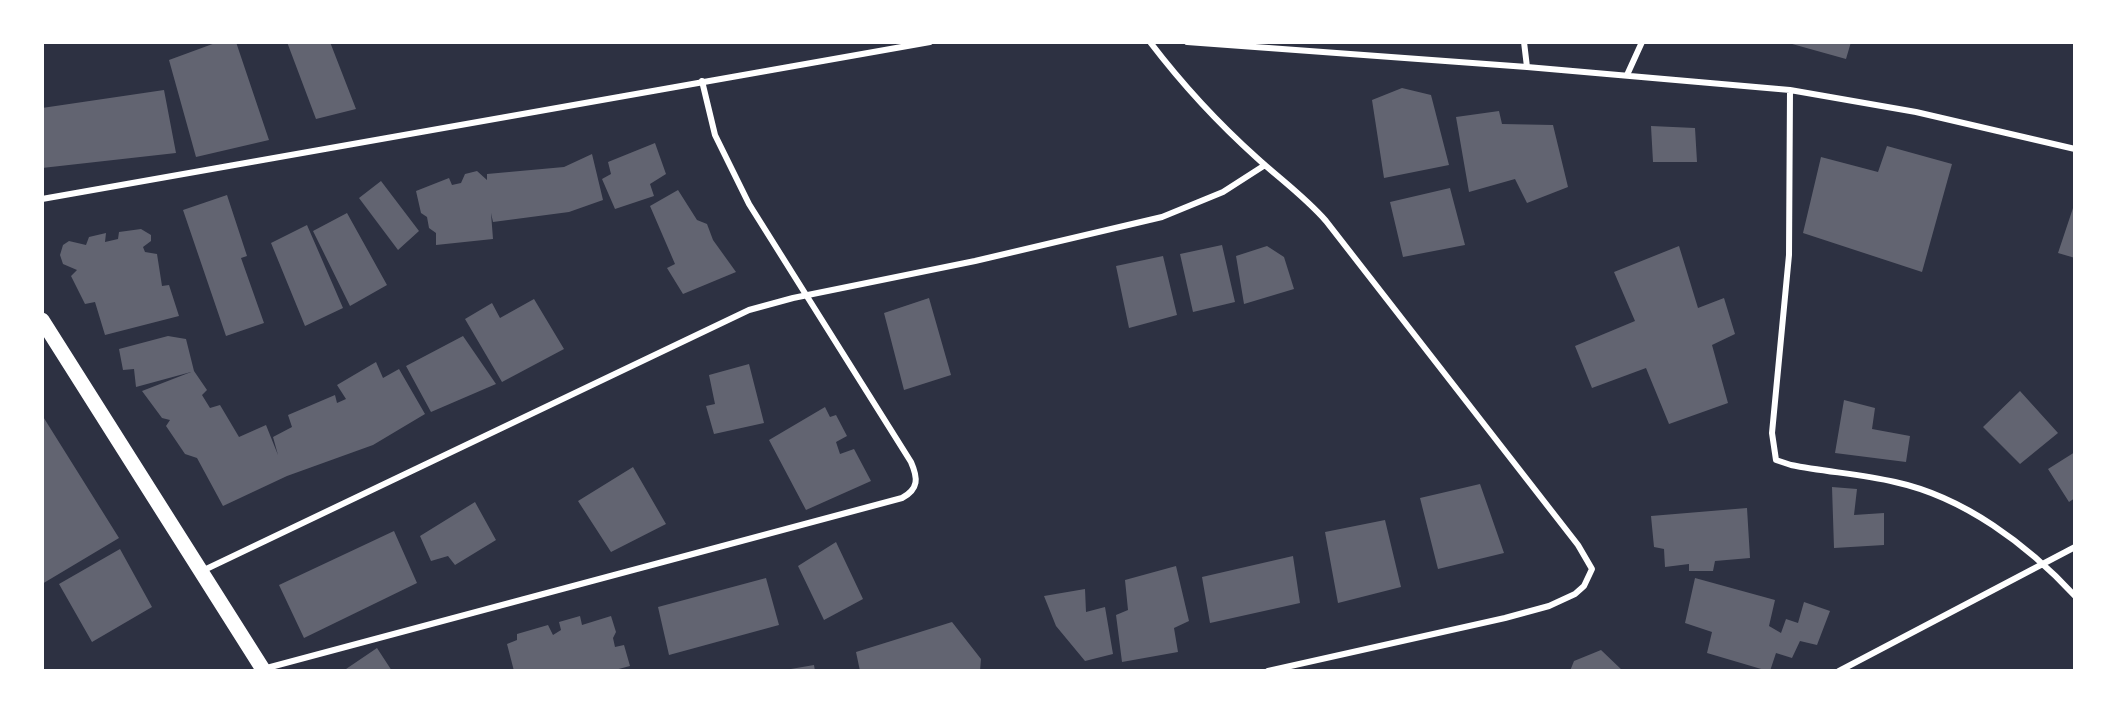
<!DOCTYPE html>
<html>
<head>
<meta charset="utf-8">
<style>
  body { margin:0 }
  #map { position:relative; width:2117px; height:713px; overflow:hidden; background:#2d3142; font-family:"Work Sans",sans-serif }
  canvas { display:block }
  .frame { position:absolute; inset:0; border:44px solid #fff; pointer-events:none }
</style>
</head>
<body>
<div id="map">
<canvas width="2117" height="713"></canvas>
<div class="frame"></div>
</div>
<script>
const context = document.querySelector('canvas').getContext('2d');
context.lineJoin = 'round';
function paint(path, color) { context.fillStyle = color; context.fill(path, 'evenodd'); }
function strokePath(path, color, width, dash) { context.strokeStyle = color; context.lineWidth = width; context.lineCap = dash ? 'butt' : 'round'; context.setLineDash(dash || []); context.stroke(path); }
paint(new Path2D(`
  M218,42H236L269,140L196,157L169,60Z
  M287,42H330L356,109L316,119Z
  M1785,42H1851L1846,59Z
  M1402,88L1431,95L1449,165L1384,178L1372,100Z
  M164,90L176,153L42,168V108Z
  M1499,111L1502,124L1553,125L1568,187L1527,203L1515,179L1469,192L1456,117Z
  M1651,126L1695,128L1697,162H1653Z
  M655,143L666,174L650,184L654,196L615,209L602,179L611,174L608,162Z
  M1887,146L1952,164L1922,272L1803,233L1821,157L1878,172Z
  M592,154L603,200L569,212L493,222L491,213L493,239L436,245V233L429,228L427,217L421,213L416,191L449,178L452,185L461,183L465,174L477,171L487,180V174L564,167Z
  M381,181L419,231L398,250L359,198Z
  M1450,188L1465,245L1403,257L1390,202Z
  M678,190L697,220L707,224L713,240L736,272L683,294L667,268L675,264L650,206Z
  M227,195L247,256L241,258L264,323L226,336L183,210Z
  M2075,202V258L2058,253Z
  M347,213L387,285L350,306L313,231Z
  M307,225L343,308L305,326L271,243Z
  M141,229L151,235V241L143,247L145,252L157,254L162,286L169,285L179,316L105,335L95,302L85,304L71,276L77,270L63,264L60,255L63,245L69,241L86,245L89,237L106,233L105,242L118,239L119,232Z
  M1222,245L1235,302L1193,312L1180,254Z
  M1267,246L1284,257L1294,289L1244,304L1236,256Z
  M1679,246L1698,308L1724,298L1735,334L1712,345L1728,403L1669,424L1646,368L1592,388L1575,346L1635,321L1614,272Z
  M1163,256L1177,315L1129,328L1116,266Z
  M929,298L951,375L904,390L884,313Z
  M534,299L564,349L502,382L465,319L492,303L500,318Z
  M168,336L186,339L194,371L207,390L202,395L210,408L220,405L239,437L266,425L278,455L273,437L292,427L288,415L335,395L337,403L346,399L337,385L376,362L383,378L399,369L425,414L373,445L287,476L223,506L197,458L185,454L166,426L170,420L162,418L142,391L191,372L136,387L134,369L123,370L119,349Z
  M463,336L496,384L431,412L406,366Z
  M749,364L764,423L714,434L706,406L715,404L709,375Z
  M2020,391L2058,433L2020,464L1983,427Z
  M1844,400L1875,408L1872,429L1910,436L1906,462L1835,453Z
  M825,407L830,417L836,415L847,436L836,442L840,454L854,449L871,481L806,510L769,440Z
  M42,415L119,538L42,584Z
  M2075,452V498L2069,502L2048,469Z
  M633,467L666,524L611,552L578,501Z
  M1480,484L1504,553L1438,569L1420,498Z
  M1832,487L1857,489L1854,515L1884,513V545L1834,548Z
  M475,502L496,540L455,565L448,556L431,561L420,536Z
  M1747,508L1750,558L1715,561L1713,571H1689V564L1665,567L1664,549L1654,547L1651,516Z
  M1385,520L1401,587L1338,603L1325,532Z
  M394,531L417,583L304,638L279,585Z
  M836,542L863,599L824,620L798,566Z
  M120,549L152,607L92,642L59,584Z
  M1293,556L1300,603L1210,623L1202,577Z
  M1176,566L1189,621L1174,628L1178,652L1122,662L1116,615L1128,610L1125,580Z
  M766,578L779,625L669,655L658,607Z
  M1695,578L1775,600L1769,626L1781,633L1786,619L1798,623L1804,602L1830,611L1817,645L1800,641L1792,658L1776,653L1770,671H1768L1707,653L1712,632L1685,623Z
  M1085,589L1086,612L1105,607L1113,654L1085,661L1056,626L1044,596Z
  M580,616L582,625L611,616L616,632L613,638L615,647L624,645L630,666L611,671H514L507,644L517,640V634L548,625L553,635L561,630L559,622Z
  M952,622L981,659L980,671H860L856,652Z
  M377,648L392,671H347L346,669Z
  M1601,650L1623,671H1570L1574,661Z
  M814,665L815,671H786L785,670Z`), '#626471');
strokePath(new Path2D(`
  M1150,42C1182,84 1218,123 1257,158C1280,179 1305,197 1326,221L1578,545L1592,569L1584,586L1575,594L1549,606L1505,618L1268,671
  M1187,42L1527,67L1790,90L1916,112L2075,149
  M1524,42L1527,67
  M1627,75L1642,42
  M1790,90L1789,255L1772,433L1776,460L1791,465C1826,472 1861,474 1895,482C1964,497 2028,545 2075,596
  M42,199L930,42
  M202,571L749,310L793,298L975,261L1162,217L1223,192L1265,165
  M263,669L902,498C919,489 918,478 911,462L749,204L715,135L702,81
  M1839,671L2075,547`), '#fff', 6);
strokePath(new Path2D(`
  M42,320L264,671`), '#fff', 15);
</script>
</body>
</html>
